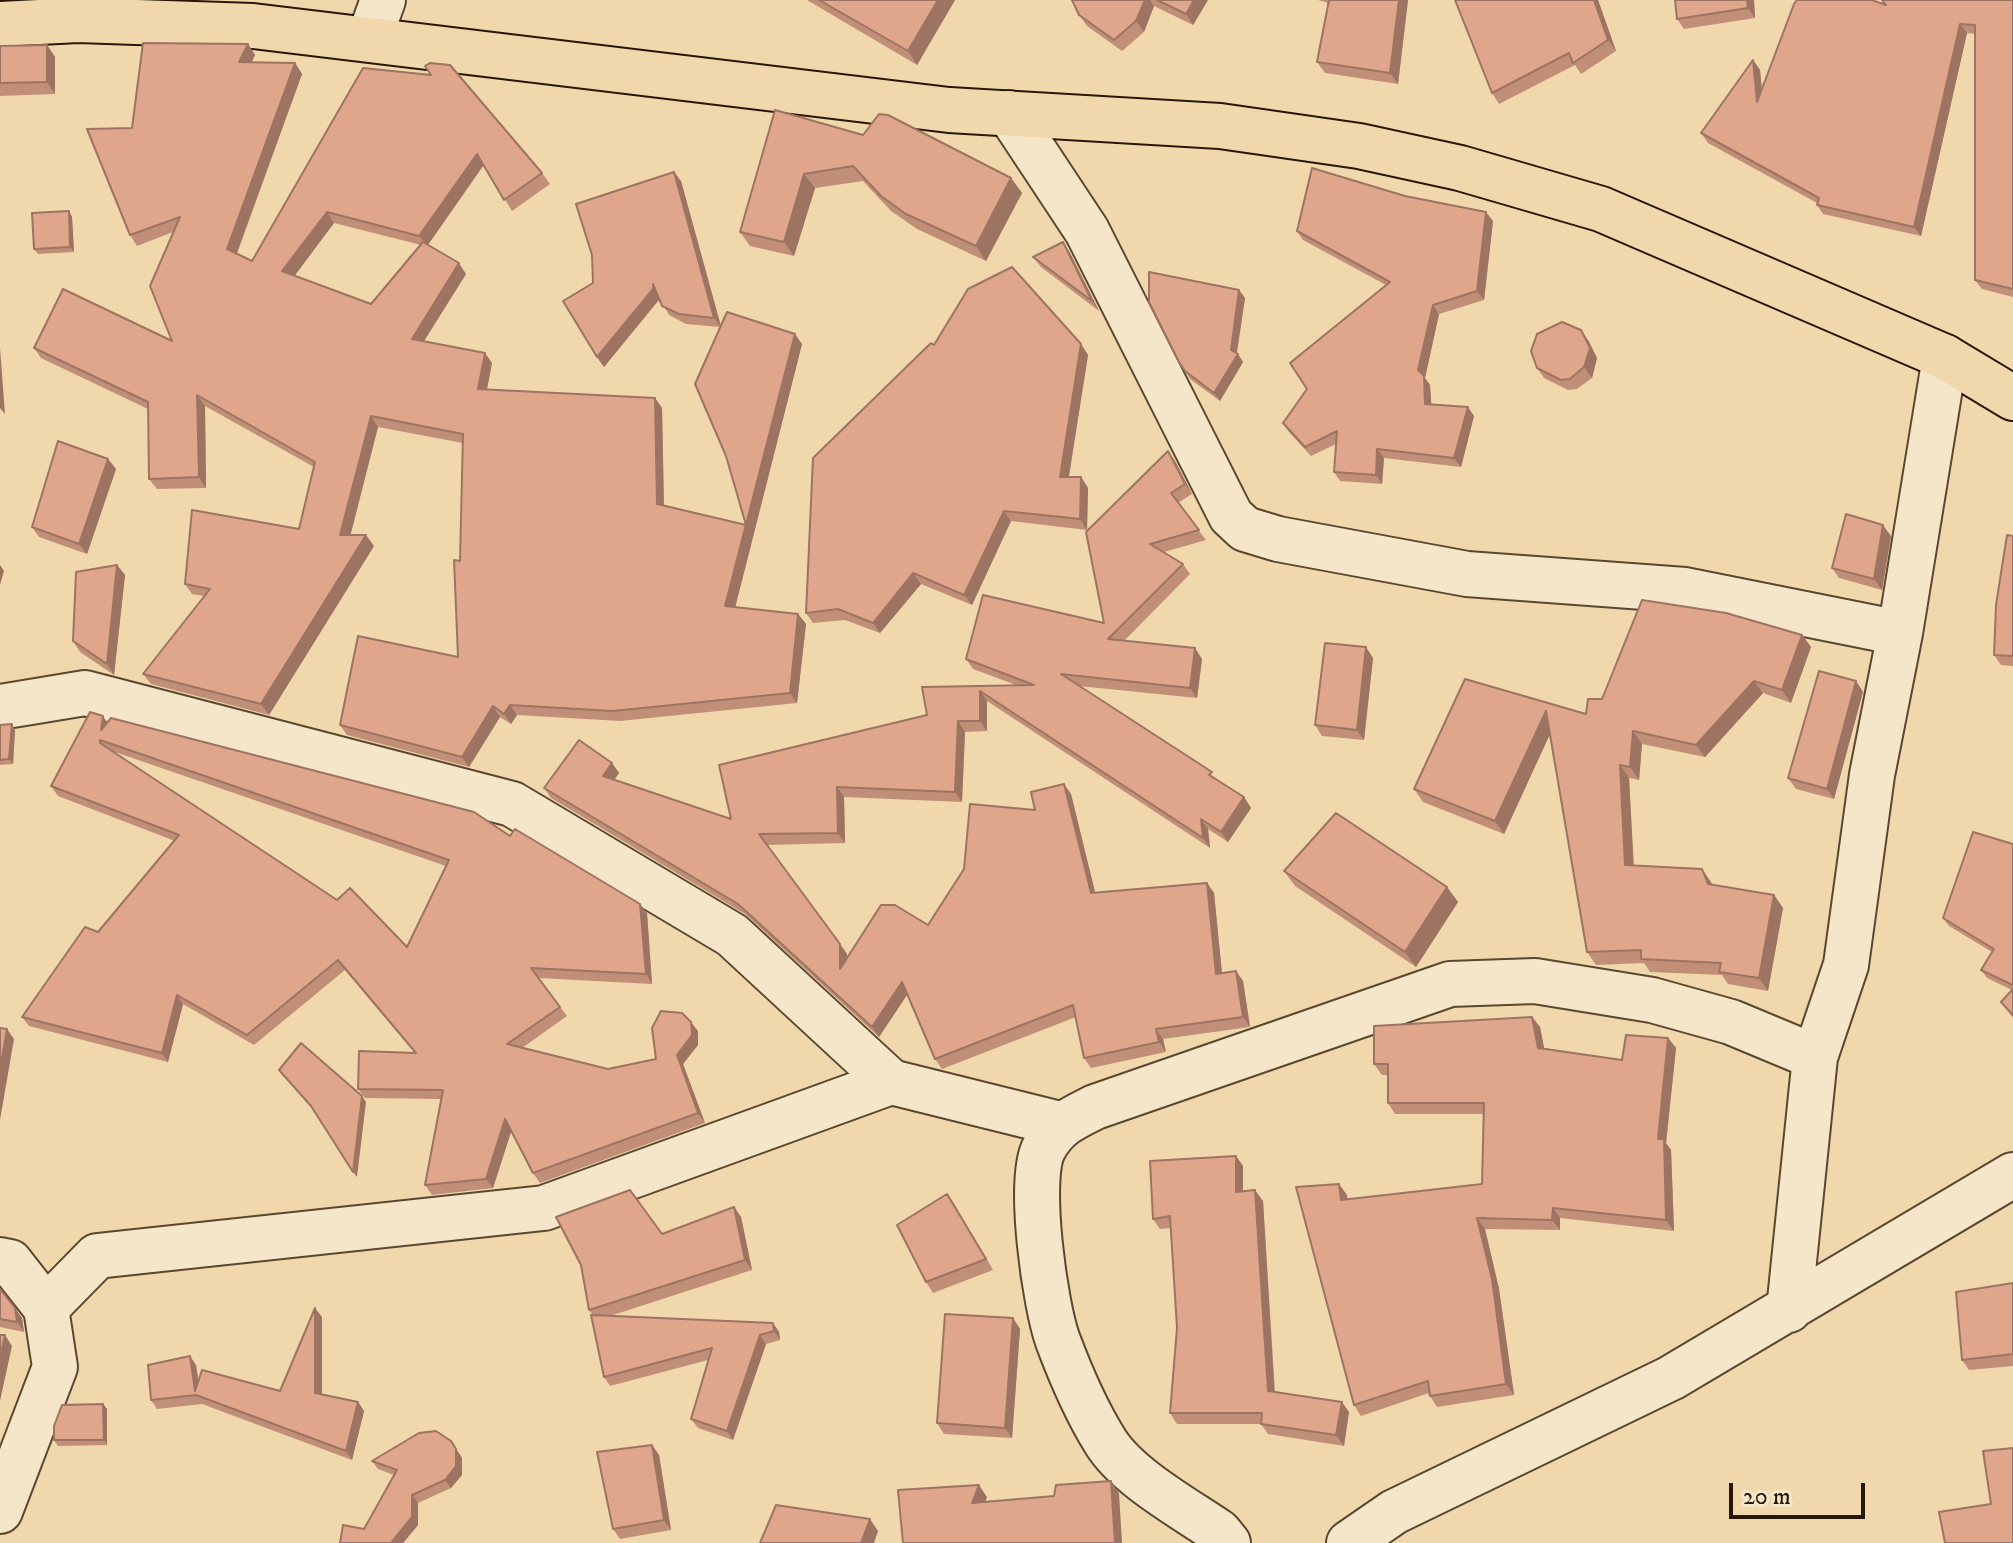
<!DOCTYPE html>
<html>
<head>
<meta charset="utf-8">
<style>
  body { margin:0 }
  #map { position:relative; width:2013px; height:1543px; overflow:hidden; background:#f0d8ac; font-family:"IM FELL DW Pica",serif }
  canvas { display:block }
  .scale { position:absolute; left:1729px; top:1483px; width:136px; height:36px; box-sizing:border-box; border:4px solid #281707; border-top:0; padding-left:10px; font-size:24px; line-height:28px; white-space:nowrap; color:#281707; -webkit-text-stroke:6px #f5e6c9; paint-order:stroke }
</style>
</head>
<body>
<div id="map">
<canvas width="2013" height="1543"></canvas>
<div class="scale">20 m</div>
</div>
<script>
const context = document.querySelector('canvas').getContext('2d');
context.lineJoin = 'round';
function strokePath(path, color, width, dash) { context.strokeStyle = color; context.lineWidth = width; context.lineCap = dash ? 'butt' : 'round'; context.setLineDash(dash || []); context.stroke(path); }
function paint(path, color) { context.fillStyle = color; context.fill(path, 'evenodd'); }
const minor = new Path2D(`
  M369,39L383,0
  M1009,113L1087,231L1231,516L1245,529L1278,539L1467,574L1685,590L1900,633
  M0,707L85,693L512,804L732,935L891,1082L1060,1124
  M1815,1057L1846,965L1872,775L1900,633L1945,357
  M0,1260L10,1262L46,1308L55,1367L0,1511
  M46,1308L97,1256L544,1208L891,1082
  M1228,1543L1219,1532C1184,1508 1127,1477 1105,1441C1087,1412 1070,1373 1058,1341C1045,1306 1027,1179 1044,1148C1056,1125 1073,1118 1095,1107L1450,984L1535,981L1652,1000L1731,1022L1815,1057L1789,1310
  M1349,1543L1394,1512L1671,1378L2013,1175`);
const major = new Path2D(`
  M0,24L78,20L253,26L949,110L1220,126L1359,146L1460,168L1601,209L1945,357L2013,398`);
strokePath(minor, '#5a4730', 48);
strokePath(major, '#281707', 48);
strokePath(minor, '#f5e6c9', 44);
strokePath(major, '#f0d8ac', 44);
paint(new Path2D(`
  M807,0H955L917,65Z
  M1072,0H1208L1193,25L1154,6L1144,32L1122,51L1087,26L1079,15Z
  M1318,0H1408L1398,84L1325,73L1317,62L1328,3Z
  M1455,0H1598L1616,51L1581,74L1575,65L1499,104L1492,93Z
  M1675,0H1754L1755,18L1684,29L1677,19Z
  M2013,0V297L1982,289L1975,280V34L1967,33L1921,236L1823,214L1817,205V203L1708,143L1701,133L1753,60L1760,70L1762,90L1886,5Z
  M248,44L255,55L251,62L295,63L302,74L237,254L252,261L363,68L542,173L550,184L512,211L484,165L428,245L466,274L424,341L492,363L487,389L655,398L662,408L664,505L746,525L720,327L686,324L669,315L660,299L604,367L597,357L593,283L681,181L721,326L802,344L735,607L798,614L806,624L797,703L620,721L517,715L511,724L500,717L469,767L347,735L340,725L458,657L463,443L378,427L350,535L374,546L269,715L151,684L143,674L204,596L192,594L185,584L299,529L314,467L205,406L206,488L157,489L149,479L148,409L41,358L34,348L172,341L173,232L137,246L130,235L132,128ZM334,223L421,245L371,304L294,276Z
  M47,45L55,57V94L0,96V46Z
  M775,110L1011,178L1022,193L986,261L917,229L891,211L863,181L815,188L794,256L750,246L740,232Z
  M1405,196L1493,221L1484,300L1439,314L1425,378L1430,385L1431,404L1474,416L1461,467L1384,458L1382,484L1340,481L1334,472L1336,444L1311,456L1289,432L1283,423L1386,285L1303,240L1297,231Z
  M69,211L72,217L74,252L38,254L34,249Z
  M1063,242L1070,253L1099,311L1041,267L1033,257Z
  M1239,290L1245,298L1237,353L1243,362L1220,401L1190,379L1185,371Z
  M1588,340L1597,358L1592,378L1577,389L1568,390L1544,378L1537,368Z
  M1081,344L1088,355L1069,477H1081L1088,488L1087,530L1011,521L972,605L921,584L880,633L845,620L813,623L806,613L934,345Z
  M1168,451L1175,461L1192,494L1178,503L1206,540L1164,552L1183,564L1190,574L1124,641L1202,659L1197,698L1079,686L1244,797L1251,808L1228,842L1208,829L1210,848L987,701V731L965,732L962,802L844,797L845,843L767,845L840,944L847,954V958L928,925L1035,810L1071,794L1095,893L1207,883L1214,893L1222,973L1236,971L1243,981L1250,1027L1163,1039L1166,1052L1091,1068L1084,1058L1076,1017L942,1069L935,1059L907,995L879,1037L745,914L551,798L544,788L612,763L619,773L614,780L731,819L927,715L922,687L1016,685L973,669L966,659L1104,623Z
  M108,459L116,469L87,554L39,537L32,527Z
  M1891,536L1882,590L1839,578L1832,568Z
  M2013,536V666L2001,665L1994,655Z
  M117,565L125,575L114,675L80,652L73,641Z
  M1802,635L1811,647L1791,703L1763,693L1705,757L1642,744L1639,780L1629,778L1634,865L1702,869L1712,885L1774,895L1783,908L1768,991L1728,984L1722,975L1650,972L1644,963L1596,965L1587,952L1550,734L1504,834L1423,802L1414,789L1586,714Z
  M1373,658L1364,740L1322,736L1315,725Z
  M1856,681L1863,692L1834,799L1796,789L1788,778Z
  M107,722L510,836L647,913L652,984L538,978L567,1016L522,1048L608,1069L656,1059L698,1031V1045L683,1064L705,1123L540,1183L533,1173L511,1131L493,1188L432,1195L425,1185L441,1099L365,1098L358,1089L415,1053L345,970L254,1045L183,1004L168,1062L29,1026L22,1017L98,932L175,841L58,796L51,786ZM112,751L446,866L407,947Z
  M12,724L15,730L13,764L0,765V725Z
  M2013,844V1018L2001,1002L2012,990L1987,978L1981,970L1992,952L1949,926L1943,918Z
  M1284,871L1447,887L1458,902L1416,967L1295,886Z
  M1532,1017L1540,1027L1544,1048L1622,1060L1668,1038L1676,1048L1666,1143L1671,1150L1674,1231L1560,1218V1230L1485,1229L1499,1289L1514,1395L1437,1407L1430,1396L1429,1393L1361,1416L1354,1405L1347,1195V1199L1482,1184L1484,1114H1395L1388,1103V1075H1382L1374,1064Z
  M1236,1156L1243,1166V1191L1263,1201L1275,1392L1349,1412L1344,1446L1268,1434L1261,1424H1177L1170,1413L1177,1328L1171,1228L1160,1229L1153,1219Z
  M954,1204L993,1270L933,1293L926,1282Z
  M734,1207L741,1217L752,1270L610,1316L773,1323L779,1332L780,1340L766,1344L733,1440L698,1428L691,1419L708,1360L610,1386L604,1377L593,1315L589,1310L662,1234Z
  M2013,1283V1366L1969,1370L1962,1360Z
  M0,1289L22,1318L24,1332L0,1327Z
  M322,1317V1394L358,1402L364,1411L352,1460L202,1404L157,1409L151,1400L196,1365L198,1380L280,1391Z
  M1013,1318L1020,1329L1012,1438L944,1434L937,1423Z
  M103,1404L107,1409V1445L58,1446L54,1440Z
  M451,1441L462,1458V1475L451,1488L418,1503V1525L403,1543H340L364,1529L394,1475L378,1469L372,1461Z
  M652,1445L659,1455L671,1530L620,1539L613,1529Z`), '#c18f78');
paint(new Path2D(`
  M938,0H955L917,65L908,51Z
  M1145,0H1150L1154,6L1144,32L1136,21Z
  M1194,0H1208L1193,25L1186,14Z
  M1399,0H1408L1398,84L1390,73Z
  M1594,0H1598L1616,51L1608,40Z
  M1747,0H1754L1755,18L1748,8Z
  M1960,24L1967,33L1921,236L1914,227Z
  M248,44L255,55L247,73L239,62Z
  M47,45L55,57V94L47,82Z
  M1753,60L1760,70L1764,112L1757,102Z
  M295,63L302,74L234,260L227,249Z
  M477,154L484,164L427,246L419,236Z
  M674,172L681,181L721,327L714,318Z
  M804,174L815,188L794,256L784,242Z
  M1011,178L1022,193L986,261L976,246Z
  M69,211L72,217L74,252L70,247Z
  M327,212L334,223L290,282L282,271Z
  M1486,212L1493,221L1484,300L1477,291Z
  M1063,242L1070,253L1099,311L1092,301Z
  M459,263L466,274L419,349L412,339Z
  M653,284L660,298L604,367L597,357Z
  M1239,290L1245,298L1236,357L1238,354L1243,362L1220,401L1214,393L1231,350Z
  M1433,305L1439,314L1425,378L1430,385L1432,413L1425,404L1418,370Z
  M1581,330L1588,340L1597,358L1592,378L1584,367Z
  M795,334L802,344L733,616L725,606Z
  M1081,344L1088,355L1067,487L1060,477Z
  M0,348L5,414L0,408Z
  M485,353L492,363L485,399L478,389Z
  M197,395L205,406L206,488L199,477Z
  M655,398L662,408L664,514L657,504Z
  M1468,407L1474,416L1461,467L1454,458Z
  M371,416L378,427L348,545L340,535Z
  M1377,449L1384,458L1382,484L1376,475Z
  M1168,451L1175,461L1192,494L1185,484Z
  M108,459L116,469L87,554L79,544Z
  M1081,477L1088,488L1087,530L1080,519Z
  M1004,511L1011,521L972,605L964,595Z
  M1883,525L1891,536L1882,590L1874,579Z
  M366,535L374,546L269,715L261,704Z
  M0,565L4,571L0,585Z
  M117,565L125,575L114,675L107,664Z
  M913,573L921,584L880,633L873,623Z
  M798,614L806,624L797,703L790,693Z
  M1802,635L1811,647L1791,703L1782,690Z
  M1366,647L1373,658L1364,740L1357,730Z
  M1195,648L1202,659L1197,698L1190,688Z
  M1754,681L1763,693L1705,757L1696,745Z
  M1856,681L1863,692L1834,799L1827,789Z
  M980,691L987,701V731L980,721Z
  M510,705L517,715L511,724L504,714Z
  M493,706L500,717L469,767L462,757Z
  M1546,711L1555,723L1504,834L1495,821Z
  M103,716L109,725L101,730Z
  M958,721L965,732L962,802L955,792Z
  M12,724L15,730L13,764L9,759Z
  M1633,731L1642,744L1639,780L1630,767Z
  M612,763L619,773L610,786L603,776Z
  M1620,765L1629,778L1634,878L1625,865Z
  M1064,784L1071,794L1098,904L1091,893Z
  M837,787L844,797L845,843L838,833Z
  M1244,797L1251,808L1228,842L1221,832Z
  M1201,819L1208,829L1210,848L1203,838Z
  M1702,869L1711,882L1717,897L1708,884Z
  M1207,883L1214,893L1223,984L1216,974Z
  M1447,887L1458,902L1416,967L1405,952Z
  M1774,895L1783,908L1768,991L1759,978Z
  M640,904L647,913L652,984L646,974Z
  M840,944L847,954V979L840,969Z
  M1236,971L1243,981L1250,1027L1243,1017Z
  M902,982L909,992L879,1037L872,1027Z
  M177,995L183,1004L168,1062L162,1053Z
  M1532,1017L1540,1027L1546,1058L1538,1048Z
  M691,1022L698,1031V1045L683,1064L705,1123L698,1113L677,1055Z
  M7,1029L14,1039L0,1120V1070Z
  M1156,1029L1163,1039L1166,1052L1159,1042Z
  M1668,1038L1676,1048L1666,1143L1671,1150L1674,1231L1666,1220L1658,1139Z
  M362,1096L366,1102L357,1177L353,1172Z
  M505,1119L512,1129L493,1188L486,1179Z
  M1236,1156L1243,1166V1202L1236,1192Z
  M1339,1184L1347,1195L1348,1210L1341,1200Z
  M1255,1190L1263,1201L1275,1401L1268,1391Z
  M947,1194L954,1204L993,1270L986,1259Z
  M734,1207L741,1217L752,1270L745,1260Z
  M1553,1208L1560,1218V1230L1552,1220Z
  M1477,1218L1485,1229L1499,1289L1514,1395L1506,1384Z
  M15,1308L22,1318L24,1332L17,1322Z
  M315,1308L322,1317V1402L315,1393Z
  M1013,1318L1020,1329L1012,1438L1005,1428Z
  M773,1323L779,1332L780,1340L774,1331Z
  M5,1335L12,1346L0,1401V1358Z
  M760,1335L766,1344L733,1440L727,1431Z
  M190,1356L196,1365L201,1397L195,1391Z
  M358,1402L364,1411L352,1460L346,1451Z
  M1342,1402L1349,1412L1344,1446L1336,1435Z
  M103,1404L107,1409V1445L104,1440Z
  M451,1441L462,1458V1475L451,1488L445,1480Z
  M652,1445L659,1455L671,1530L664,1520Z
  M1111,1481L1119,1493L1122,1543H1115Z
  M979,1485L987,1497L980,1515L972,1503Z
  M412,1495L418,1503V1525L403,1543H390Z
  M870,1519L878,1531L874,1543H861Z`), '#9d7462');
const building = new Path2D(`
  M819,0H938L908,51Z
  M1072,0H1145L1136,21L1114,40L1079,15Z
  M1157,0H1194L1186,14Z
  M1329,0H1399L1390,73L1317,62Z
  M1455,0H1594L1608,40L1573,63L1569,53L1492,93Z
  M1675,0H1747L1748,8L1677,19Z
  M1797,0H1872L1886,5L1882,0H2013V289L1975,280V25L1960,24L1914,227L1817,205L1819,198L1701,133L1753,60L1757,102L1794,4Z
  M143,43L248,44L239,62L295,63L227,249L252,261L363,68L431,75L425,66L430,63L450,65L542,173L504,200L477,154L419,236L327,212L282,271L371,304L423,242L459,263L412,339L485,353L478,389L655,398L657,504L746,525L726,456L695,384L727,312L795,334L725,606L798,614L790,693L613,711L510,705L504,714L493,706L462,757L340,725L358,636L458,657L454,560L460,561L463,434L371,416L340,535H366L261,704L143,674L210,589L185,584L192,510L299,529L315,462L197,395L199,477L149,479L148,402L34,348L63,289L172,341L150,286L180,217L130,235L87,129L132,128Z
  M47,45V82L0,83V46Z
  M775,110L863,135L879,114L888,115L1011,178L976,246L906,214L881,196L853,166L804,174L784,242L740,232Z
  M1312,168L1405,196L1486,212L1477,291L1433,305L1418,370L1424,376L1425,404L1468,407L1454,458L1377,449L1376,475L1334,472L1337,431L1305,447L1283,423L1307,389L1290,363L1390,282L1297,231Z
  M674,172L714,318L679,314L662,306L653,284V289L597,357L563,301L593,283L592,255L576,204Z
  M69,211L70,247L34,249L32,213Z
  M1063,242L1092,301L1033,257Z
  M1012,267L1081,344L1060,477H1081L1080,519L1004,511L964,595L913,573L873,623L838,609L806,613L813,458L931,343L934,345L968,289Z
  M1149,272L1239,290L1231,350L1238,354L1214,393L1185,371L1179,362L1149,302Z
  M1562,322L1581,330L1590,348L1584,367L1570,379L1561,380L1537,368L1531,351L1537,334Z
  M58,441L108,459L79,544L32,527Z
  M1168,451L1185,484L1171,493L1199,530L1150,544L1183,564L1108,639L1195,648L1190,688L1061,674L1212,772L1209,775L1244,797L1221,832L1201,819L1203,838L980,691V721H958L955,792L837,787L838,833L759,834L840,944V969L881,905H895L928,925L964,869L970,804L1035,810L1031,792L1064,784L1091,893L1207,883L1216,974L1236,971L1243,1017L1156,1029L1159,1042L1084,1058L1073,1005L935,1059L902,982L872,1027L738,904L544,788L579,740L612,763L603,776L731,819L719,765L927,715L922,687L1034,685L966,659L983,595L1104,623L1086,532Z
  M1846,514L1883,525L1874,579L1832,568Z
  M2007,535L2013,536V656L1994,655L1996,605Z
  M117,565L107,664L73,641L76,572Z
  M1642,600L1726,613L1802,635L1782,690L1754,681L1696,745L1633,731L1630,767L1620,765L1625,865L1702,869L1708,884L1774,895L1759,978L1719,972L1721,963L1641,959V950L1587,952L1546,711L1495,821L1414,789L1465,679L1586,714L1588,699H1602Z
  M1325,643L1366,647L1357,730L1315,725Z
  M1819,671L1856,681L1827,789L1788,778Z
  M90,712L103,716L101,730L111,718L474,812L510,836L515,829L640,904L646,974L531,968L560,1007L507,1044L608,1069L656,1059L652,1028L661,1011L682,1013L691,1022L692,1035L677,1055L698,1113L533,1173L505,1119L486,1179L425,1185L443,1090L358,1089L359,1051L416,1053L338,960L247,1035L177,995L162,1053L22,1017L85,927L98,932L179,835L51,786ZM100,740L449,860L407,947L350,888L337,900L100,743Z
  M12,724L9,759L0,760V725Z
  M1336,813L1447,887L1405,952L1284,871Z
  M1973,832L2013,844V985L1981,970L1994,949L1943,918Z
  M2013,989V1015L2001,1002Z
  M1532,1017L1538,1048L1622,1060L1626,1035L1668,1038L1658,1139H1664L1666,1220L1553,1208L1552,1220L1477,1218L1492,1279L1506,1384L1430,1396L1428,1381L1354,1405L1296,1187L1339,1184L1341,1200L1482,1184L1484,1103H1388V1064H1374V1026Z
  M0,1028L7,1029L0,1070Z
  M301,1043L362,1096L353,1172L311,1106L279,1070Z
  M1236,1156V1192L1255,1190L1268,1391L1342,1402L1336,1435L1261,1424L1262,1413H1170L1177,1328L1170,1216L1153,1219L1150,1161Z
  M630,1190L662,1234L734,1207L745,1260L589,1310L581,1265L556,1217Z
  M947,1194L986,1259L926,1282L897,1225Z
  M2013,1283V1354L1962,1360L1956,1292Z
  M0,1289L15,1308L17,1322L0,1319Z
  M315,1308V1393L358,1402L346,1451L196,1395L151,1400L148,1365L190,1356L195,1391L202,1370L280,1391Z
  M945,1314L1013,1318L1005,1428L937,1423Z
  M591,1315L773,1323L774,1331L760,1335L727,1431L691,1419L712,1348L604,1377Z
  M0,1335H5L0,1358Z
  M103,1404L104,1440H54V1426L62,1405Z
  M436,1431L451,1441L456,1449V1466L445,1480L412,1495V1517L391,1543H340L343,1525L364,1529L397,1470L372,1461L419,1433Z
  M652,1445L664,1520L613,1529L597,1452Z
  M2013,1448V1543H1945L1939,1512L1991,1504L1983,1451Z
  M1111,1481L1115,1543H903L898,1490L979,1485L972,1503L1054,1496L1056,1485Z
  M776,1505L870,1519L861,1543H760Z`);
paint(building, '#e0a68c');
strokePath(building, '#9d7462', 2);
</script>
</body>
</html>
